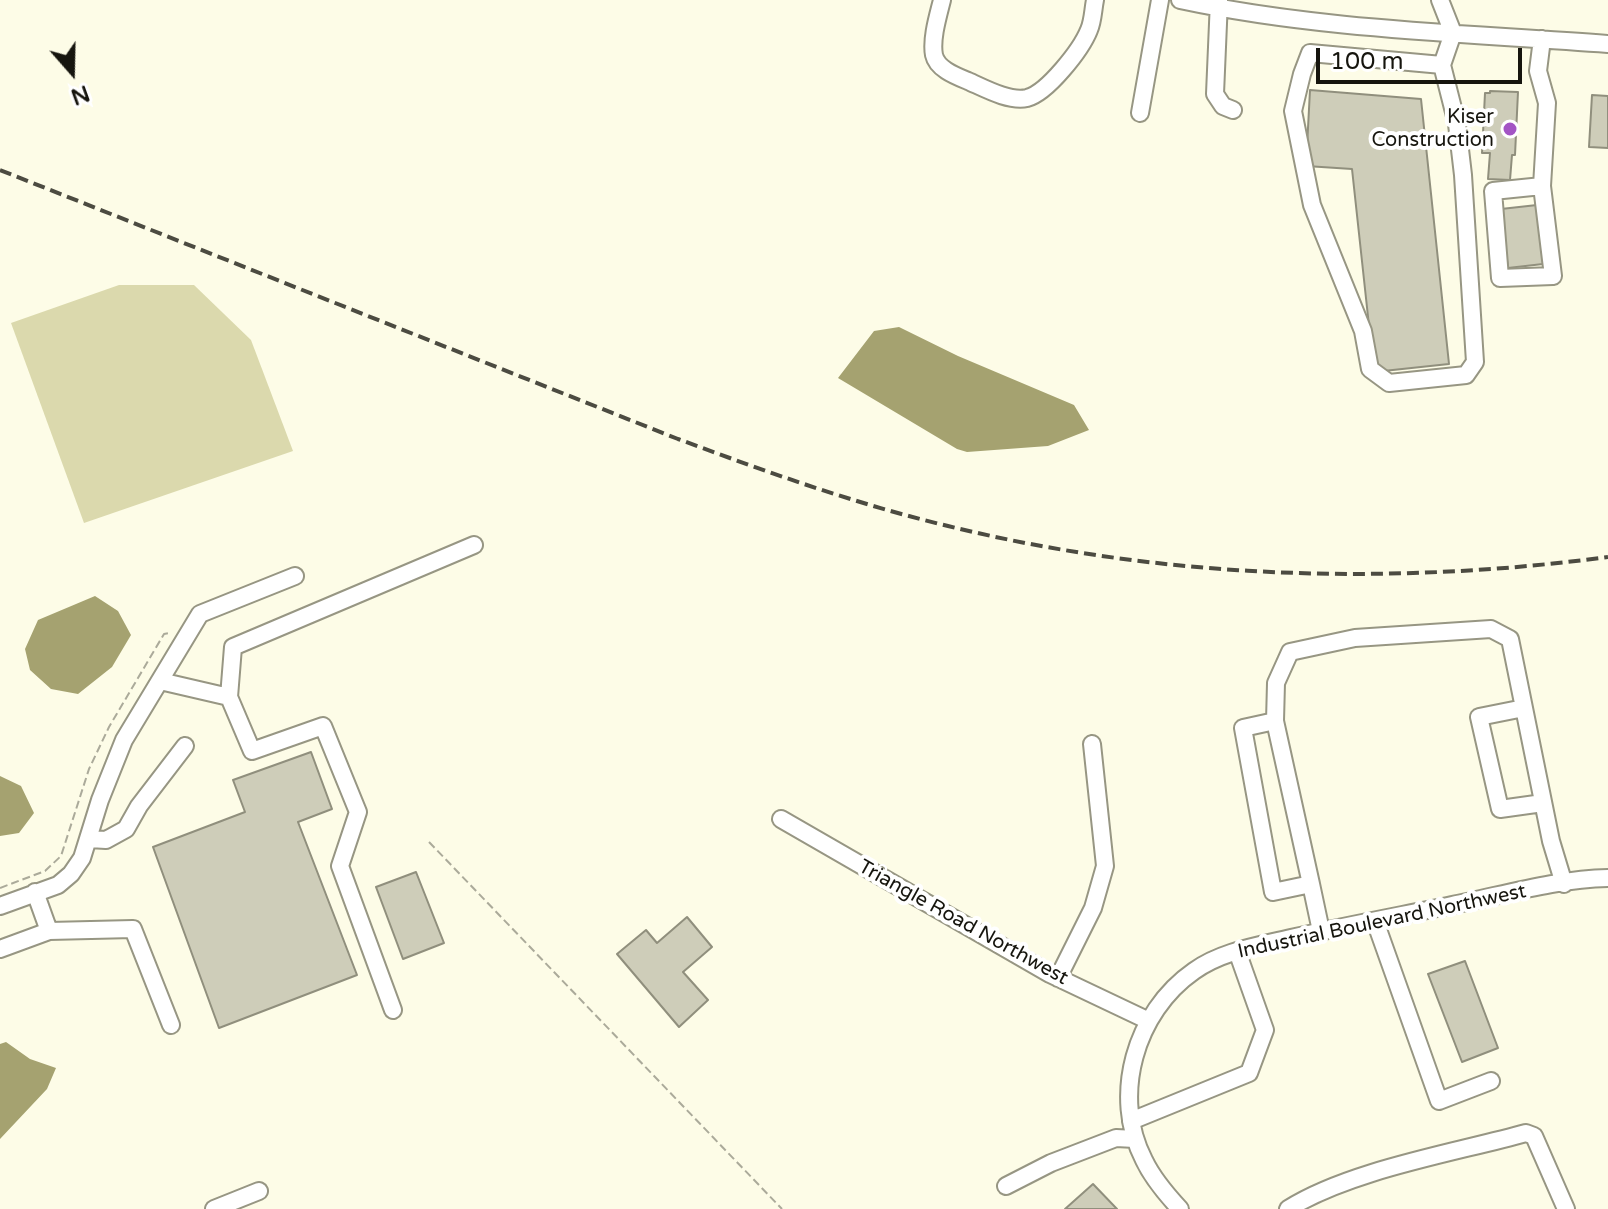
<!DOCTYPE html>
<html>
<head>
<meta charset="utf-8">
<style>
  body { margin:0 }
  #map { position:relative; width:1608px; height:1209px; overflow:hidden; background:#fdfce7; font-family:"Varela Round",sans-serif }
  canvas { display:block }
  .north { position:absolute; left:32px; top:32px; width:80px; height:80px; -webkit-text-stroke:6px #fff; paint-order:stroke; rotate:160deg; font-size:22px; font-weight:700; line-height:32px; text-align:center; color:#16150e }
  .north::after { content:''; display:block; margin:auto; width:28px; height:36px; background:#16150e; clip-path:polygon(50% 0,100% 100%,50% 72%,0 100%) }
  .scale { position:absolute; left:1316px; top:48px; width:206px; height:36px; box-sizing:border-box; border:4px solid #16150e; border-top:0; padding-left:10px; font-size:24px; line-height:28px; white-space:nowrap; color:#16150e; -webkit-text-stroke:6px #fff; paint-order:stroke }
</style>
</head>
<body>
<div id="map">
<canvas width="1608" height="1209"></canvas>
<div class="north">N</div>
<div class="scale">100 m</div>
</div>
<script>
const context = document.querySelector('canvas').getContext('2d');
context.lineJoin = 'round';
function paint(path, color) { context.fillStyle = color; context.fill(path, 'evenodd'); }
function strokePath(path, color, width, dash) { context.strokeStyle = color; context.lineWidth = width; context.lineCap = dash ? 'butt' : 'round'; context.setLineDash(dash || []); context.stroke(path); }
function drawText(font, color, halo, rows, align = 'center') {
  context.font = font + ' "Varela Round",sans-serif'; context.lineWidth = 8; context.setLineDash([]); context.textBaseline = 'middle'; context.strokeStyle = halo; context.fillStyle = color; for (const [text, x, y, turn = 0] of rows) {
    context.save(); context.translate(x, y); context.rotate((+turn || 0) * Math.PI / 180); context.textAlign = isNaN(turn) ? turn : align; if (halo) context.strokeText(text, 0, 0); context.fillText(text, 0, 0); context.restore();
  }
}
paint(new Path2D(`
  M119,285H194L251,340L293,451L84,523L11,323Z`), '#dbd9ad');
paint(new Path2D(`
  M899,327L958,356L1074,405L1089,430L1048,446L967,452L957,449L838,378L874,331Z
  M95,596L118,611L131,635L112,667L78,694L51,689L30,670L25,649L38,620Z
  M0,776L21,786L34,813L19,833L0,836Z
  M6,1042L30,1059L56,1068L47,1089L0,1139V1044Z`), '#a5a270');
const building = new Path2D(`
  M1310,90L1421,99L1449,364L1374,372L1352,169L1306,166Z
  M1490,91L1518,92L1515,155H1512L1510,180L1488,179L1490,153H1482L1485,93H1490Z
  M1592,95L1608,96V148L1589,147Z
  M1537,205L1543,264L1508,268L1501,209Z
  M311,752L332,809L298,822L357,975L219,1028L153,847L245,812L233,780Z
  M416,872L444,943L403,959L376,887Z
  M687,917L712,947L683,972L708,1000L679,1027L617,954L646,930L657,943Z
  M1465,961L1498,1048L1462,1062L1428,974Z
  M1093,1184L1117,1209H1065Z`);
paint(building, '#cecdb9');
strokePath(building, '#908f7d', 2);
const minor = new Path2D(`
  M942,0C938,16 931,39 934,55C937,69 956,76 968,81C984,88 1009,102 1027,98C1047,93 1081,50 1089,30C1093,21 1093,10 1095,0
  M1180,0C1320,30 1466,33 1608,44
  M1219,0L1215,94L1223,106L1233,110
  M1440,0L1453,33L1442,65L1457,124L1463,175L1475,362L1466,375L1389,383L1370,369L1363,331L1312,205L1293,111L1302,74L1310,53L1442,65
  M1542,39L1538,71L1547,103L1542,186L1553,276L1500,278L1493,191L1542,186
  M1140,113L1160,0
  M160,681L229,697L252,751L323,726L358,812L340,866L393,1010
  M229,697L233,647L474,545
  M1524,708L1479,717L1500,809L1543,803
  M1275,721L1311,884
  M781,819L1050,974L1149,1021
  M89,839L106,840L126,829L139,806L185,746
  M35,892L49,931
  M0,906L58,885L71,874L82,858L100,800L124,740L200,614L295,576
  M1375,921L1439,1101L1491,1081
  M1321,931L1311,884L1273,892L1243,728L1275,721L1276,683L1290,652L1355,638L1491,629L1510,639L1551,841L1564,884
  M0,949L49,931L133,929L171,1025
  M1058,978L1093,908L1105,866L1092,744
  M1131,1121L1249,1073L1265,1030L1237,951
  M1006,1186L1051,1163L1116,1138L1135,1139
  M214,1209L259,1191
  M1180,1209C1166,1194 1153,1179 1144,1160C1111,1096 1135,1012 1194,971C1222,951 1258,946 1291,938C1345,926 1398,916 1452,905C1503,895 1556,879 1608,878
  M1288,1209C1350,1170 1454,1153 1526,1133L1534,1136L1566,1209`);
strokePath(minor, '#979683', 20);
strokePath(new Path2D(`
  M429,842L782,1209
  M0,888L45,871L61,856L89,769L109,727L164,634L169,633`), '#abaa9a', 2, [8, 4]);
strokePath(minor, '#fff', 16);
strokePath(new Path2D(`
  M0,170L678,439C767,472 856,504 948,526C1163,579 1390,586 1608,557`), '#4c4b41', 4, [12, 6]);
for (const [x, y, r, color] of [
  [1510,129,8,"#a354c4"]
]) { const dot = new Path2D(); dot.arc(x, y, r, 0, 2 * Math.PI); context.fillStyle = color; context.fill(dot); strokePath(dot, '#fff', 3); }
drawText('20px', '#16150e', '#fff', [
  ["Kiser",1494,118],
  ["Construction",1494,141]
], 'right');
drawText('20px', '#16150e', '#fff', [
  ["Industrial Boulevard Northwest",1382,922,-12],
  ["Triangle Road Northwest",963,923,29]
]);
</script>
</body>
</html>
